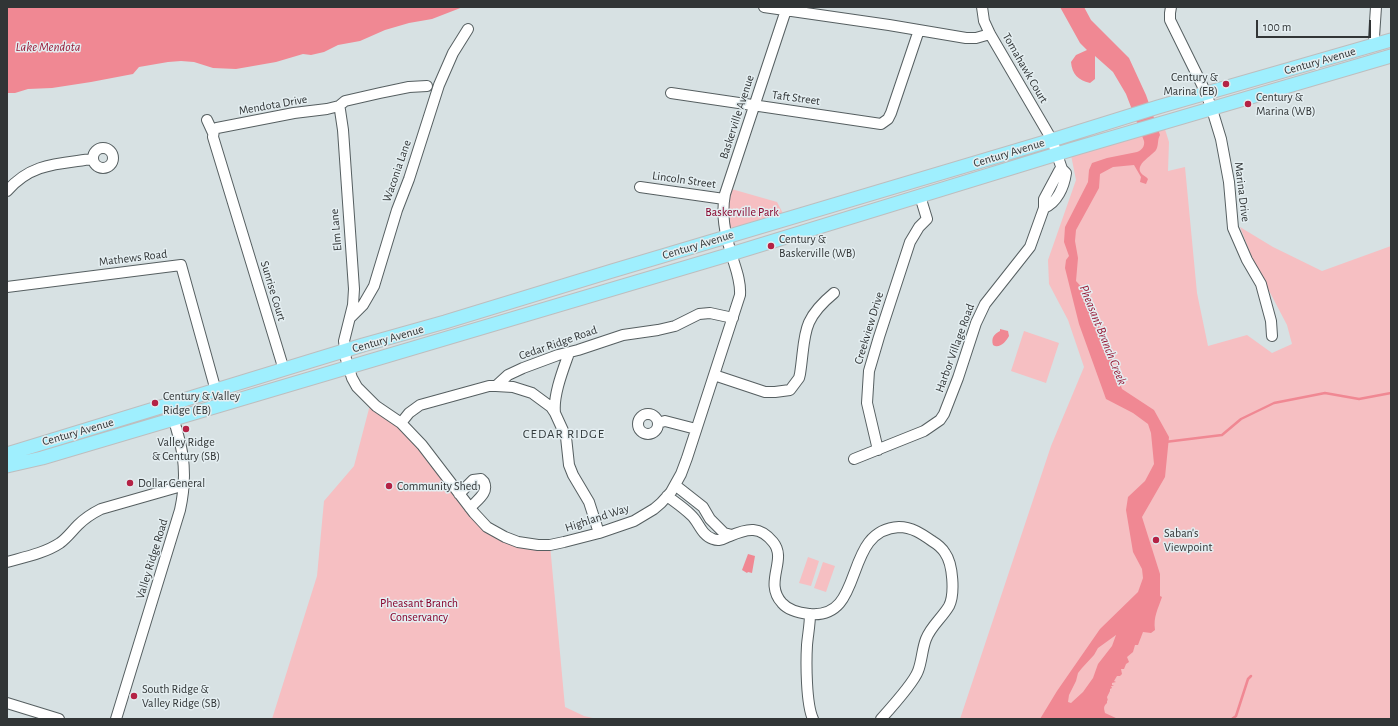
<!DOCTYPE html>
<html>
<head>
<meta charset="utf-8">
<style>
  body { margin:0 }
  #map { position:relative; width:1398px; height:726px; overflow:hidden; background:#d7e1e3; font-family:"Alegreya Sans",sans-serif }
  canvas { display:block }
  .frame { position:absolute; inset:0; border:8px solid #313536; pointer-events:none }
  .scale { position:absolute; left:1256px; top:20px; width:115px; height:18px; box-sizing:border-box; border:2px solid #313536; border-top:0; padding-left:5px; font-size:12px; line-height:14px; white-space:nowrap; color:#313536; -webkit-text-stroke:3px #e4eef1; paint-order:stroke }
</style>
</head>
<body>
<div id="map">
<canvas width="1398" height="726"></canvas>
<div class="frame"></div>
<div class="scale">100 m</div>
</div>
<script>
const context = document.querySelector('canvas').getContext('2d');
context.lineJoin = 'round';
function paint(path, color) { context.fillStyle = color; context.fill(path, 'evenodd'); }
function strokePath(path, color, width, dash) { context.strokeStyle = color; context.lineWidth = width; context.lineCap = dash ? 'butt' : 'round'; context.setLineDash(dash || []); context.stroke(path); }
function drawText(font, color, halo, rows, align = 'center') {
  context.font = font + ' "Alegreya Sans",sans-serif'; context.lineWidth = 3; context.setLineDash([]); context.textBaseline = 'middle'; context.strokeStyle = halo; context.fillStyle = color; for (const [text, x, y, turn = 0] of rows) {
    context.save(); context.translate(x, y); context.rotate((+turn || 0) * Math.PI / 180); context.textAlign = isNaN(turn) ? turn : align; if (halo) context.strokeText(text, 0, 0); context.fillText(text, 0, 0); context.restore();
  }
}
paint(new Path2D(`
  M1163,123L1169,142L1168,171L1185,167L1197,293L1208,346L1247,335L1272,353L1292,344L1287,325L1253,260L1240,227L1273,247L1322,271L1391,246V719H960L1051,446L1084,367L1068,320L1049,284L1048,260L1076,180L1070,150Z
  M728,188L777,202L786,219L727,237Z
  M1024,331L1059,343L1046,383L1011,371Z
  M371,401L401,423L493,531L550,545L565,707L584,716L597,719H272L317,576L324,501L354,466Z
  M808,557L819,561L811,586L799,583Z
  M823,562L835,566L826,592L814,588Z`), '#f6bfc2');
paint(new Path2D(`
  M7,7H463L432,19L409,23L385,30L360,41L338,45L324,52L311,55L303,54L276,62L236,69L213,68L194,62L181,61L168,62L139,67L133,74L91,82L52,88L28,89L15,93H7Z
  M1060,7H1084L1091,20L1129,58L1146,95L1160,135C1157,140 1159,145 1156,150C1152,156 1135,164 1141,173C1143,176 1146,176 1148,179L1146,184L1140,182L1141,177L1134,165L1113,167L1100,174L1099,188L1076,230L1075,241L1078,258L1076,281L1086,292L1102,330L1122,389L1154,410L1169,437L1165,477L1142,517L1160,574V596L1162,597C1158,609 1153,617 1155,630L1151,633L1143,632L1138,645H1135L1133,652L1127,657L1129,662L1126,664L1124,669H1121L1122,674L1120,676H1117L1114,681L1116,682L1112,683V685L1114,686H1111L1112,688L1110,689V691L1107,697L1108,701L1107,700V703C1103,707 1104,708 1105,713L1118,719H1040L1057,691L1100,629L1138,592L1143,578L1142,569L1133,552L1126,510L1128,497L1145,481L1154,464L1151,433L1148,424L1133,413L1106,399L1079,324L1065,268L1066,260L1069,256L1064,242L1065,227L1088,182L1089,170L1092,163L1107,158L1137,152C1142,150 1145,146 1144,141L1126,94L1113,72L1095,56V79L1090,83C1078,80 1072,74 1071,62L1076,55L1087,50L1080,43ZM1116,635L1112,646L1098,664L1093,678L1083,692L1071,703L1068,702L1069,695L1076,681L1078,673L1082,668L1094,655L1098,648Z
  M1000,329L1008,331L1009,336C1006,342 999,349 993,345C991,338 994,334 1000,331Z
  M748,554L755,556L752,573L748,572L747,573L742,570Z`), '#f08893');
strokePath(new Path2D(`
  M1165,442L1222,435L1241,419L1274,403L1325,393L1359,399L1391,393
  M1232,719L1236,716L1248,679L1251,676`), '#f08893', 2.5);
const minor = new Path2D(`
  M764,7L889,25L966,38H976L990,34
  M982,7L984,21L990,34L1052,140L1062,169L1066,173C1064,187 1057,203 1044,208
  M1171,7L1170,13V20L1206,93L1214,116L1221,139L1229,182L1233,228L1247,260L1261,284L1271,321L1272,336
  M1376,44L1374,37L1376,7
  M671,93L881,124L888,119L891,113L919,30
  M339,106L340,110L343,130L354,289L353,305L344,341L346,359L352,378L357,387L376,406L401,423L422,445L474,513L487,527L505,537L518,542L538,545H550L564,542L599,533L634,521L654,509L661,503L671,492L681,474L687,458L740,295C741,280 735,267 731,253C725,233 721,215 725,194L787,7
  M207,120L213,133
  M93 158a10 10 0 1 1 20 0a10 10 0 1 1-20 0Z
  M640,187L724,199
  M7,191C31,163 58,164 92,159
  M7,287L181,265L216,391
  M351,317L363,305L374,286L397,210L409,179L439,85L453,53L468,29
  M284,370L213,137L214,130L217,128L294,113L327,109L339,106L345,101L380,93L409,87L427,86
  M714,375L765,392H775L790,390L799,378L800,374C806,335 800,321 834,293
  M496,386L513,387L532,393L551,407L555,413L566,437L569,465L573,475L589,502L599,533
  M555,413C553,395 563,370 569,353
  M638 424a10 10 0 1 1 20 0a10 10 0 1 1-20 0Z
  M401,423L409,413L420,405L489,386H496L508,375L523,368L558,355L578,350L623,335L658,330L675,326L699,314L710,313L733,318
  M658,423L665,421L696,429
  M878,450L867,403L869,371L879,337L910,242L919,227L927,219L920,196
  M854,459L924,431L940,420L944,414L958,378L976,323L985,304L1030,247L1044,208V199L1059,171L1062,169
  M675,485L703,507L710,519L724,533L732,535
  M459,494L473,480L481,479L484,482C489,493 477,500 470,508
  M667,496C675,502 684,508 691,515C699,522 701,535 713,539C720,542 724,538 730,536C748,528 760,526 773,542C788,560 763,582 782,603C788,610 800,613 809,614C867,620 841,530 899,527C912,527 922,534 932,541C937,544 942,548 945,553C953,564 955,594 949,606C942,618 931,626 926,639C922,649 922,661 918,671C914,682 890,709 881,719
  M7,562C25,557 45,553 60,543C67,538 72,531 78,525C85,518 93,513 101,509L185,485
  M810,614C810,624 808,634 807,645C806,662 806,704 813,719
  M7,703L59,719
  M116,719L180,510C189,469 182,444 169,405`);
const major = new Path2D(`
  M7,454L363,345L445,322L612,271L1052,140L1158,107L1391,40
  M7,466L42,458L731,254L1070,150L1391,56`);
strokePath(minor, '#565f61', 12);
strokePath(major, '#bdbebf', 15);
strokePath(minor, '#fff', 10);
strokePath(major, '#9feffe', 13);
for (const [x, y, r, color] of [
  [1226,84,4,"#b42245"],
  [1248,104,4,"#b42245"],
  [771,246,4,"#b42245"],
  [155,403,4,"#b42245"],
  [186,429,4,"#b42245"],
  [130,483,4,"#b42245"],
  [389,486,4,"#b42245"],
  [1156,540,4,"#b42245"],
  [134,696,4,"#b42245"]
]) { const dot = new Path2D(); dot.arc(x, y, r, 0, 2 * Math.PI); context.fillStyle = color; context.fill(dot); strokePath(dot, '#e4eef1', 1.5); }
drawText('12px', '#313536', '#e4eef1', [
  ["Century Avenue",1320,61,-16],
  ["Tomahawk Court",1025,68,60],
  ["Taft Street",796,98,8],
  ["Mendota Drive",273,105,-10],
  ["Baskerville Avenue",737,117,-72],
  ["Century Avenue",1009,153,-17],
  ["Waconia Lane",397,171,-71],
  ["Lincoln Street",684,180,8],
  ["Marina Drive",1242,192,83],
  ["Elm Lane",336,230,-95],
  ["Century Avenue",698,245,-17],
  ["Mathews Road",133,258,-7],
  ["Sunrise Court",273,291,73],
  ["Creekview Drive",869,328,-73],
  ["Century Avenue",388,339,-16],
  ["Cedar Ridge Road",558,343,-19],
  ["Harbor Village Road",955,348,-70],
  ["Century Avenue",78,432,-16],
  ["Highland Way",597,518,-18],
  ["Valley Ridge Road",152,559,-73]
]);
drawText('12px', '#313536', '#e4eef1', [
  ["Century &",1218,77,"right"],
  ["Marina (EB)",1218,91,"right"],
  ["Century &",1256,97],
  ["Marina (WB)",1256,111],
  ["Century &",779,239],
  ["Baskerville (WB)",779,253],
  ["Century & Valley",163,396],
  ["Ridge (EB)",163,410],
  ["Valley Ridge",186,442,"center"],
  ["& Century (SB)",186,456,"center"],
  ["Dollar General",138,483],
  ["Community Shed",397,486],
  ["Saban's",1164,533],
  ["Viewpoint",1164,547],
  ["South Ridge &",142,689],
  ["Valley Ridge (SB)",142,703]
], 'left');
drawText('12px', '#87032c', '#e4eef1', [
  ["Baskerville Park",742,212],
  ["Pheasant Branch",419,603],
  ["Conservancy",419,617]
]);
drawText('italic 13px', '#981d39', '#e4eef1', [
  ["Lake Mendota",48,47],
  ["Pheasant Branch Creek",1103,335,68]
]);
context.letterSpacing = '1px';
drawText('13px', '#343c3e', '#e4eef1', [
  ["CEDAR RIDGE",564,434]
]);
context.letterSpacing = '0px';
</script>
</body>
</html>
